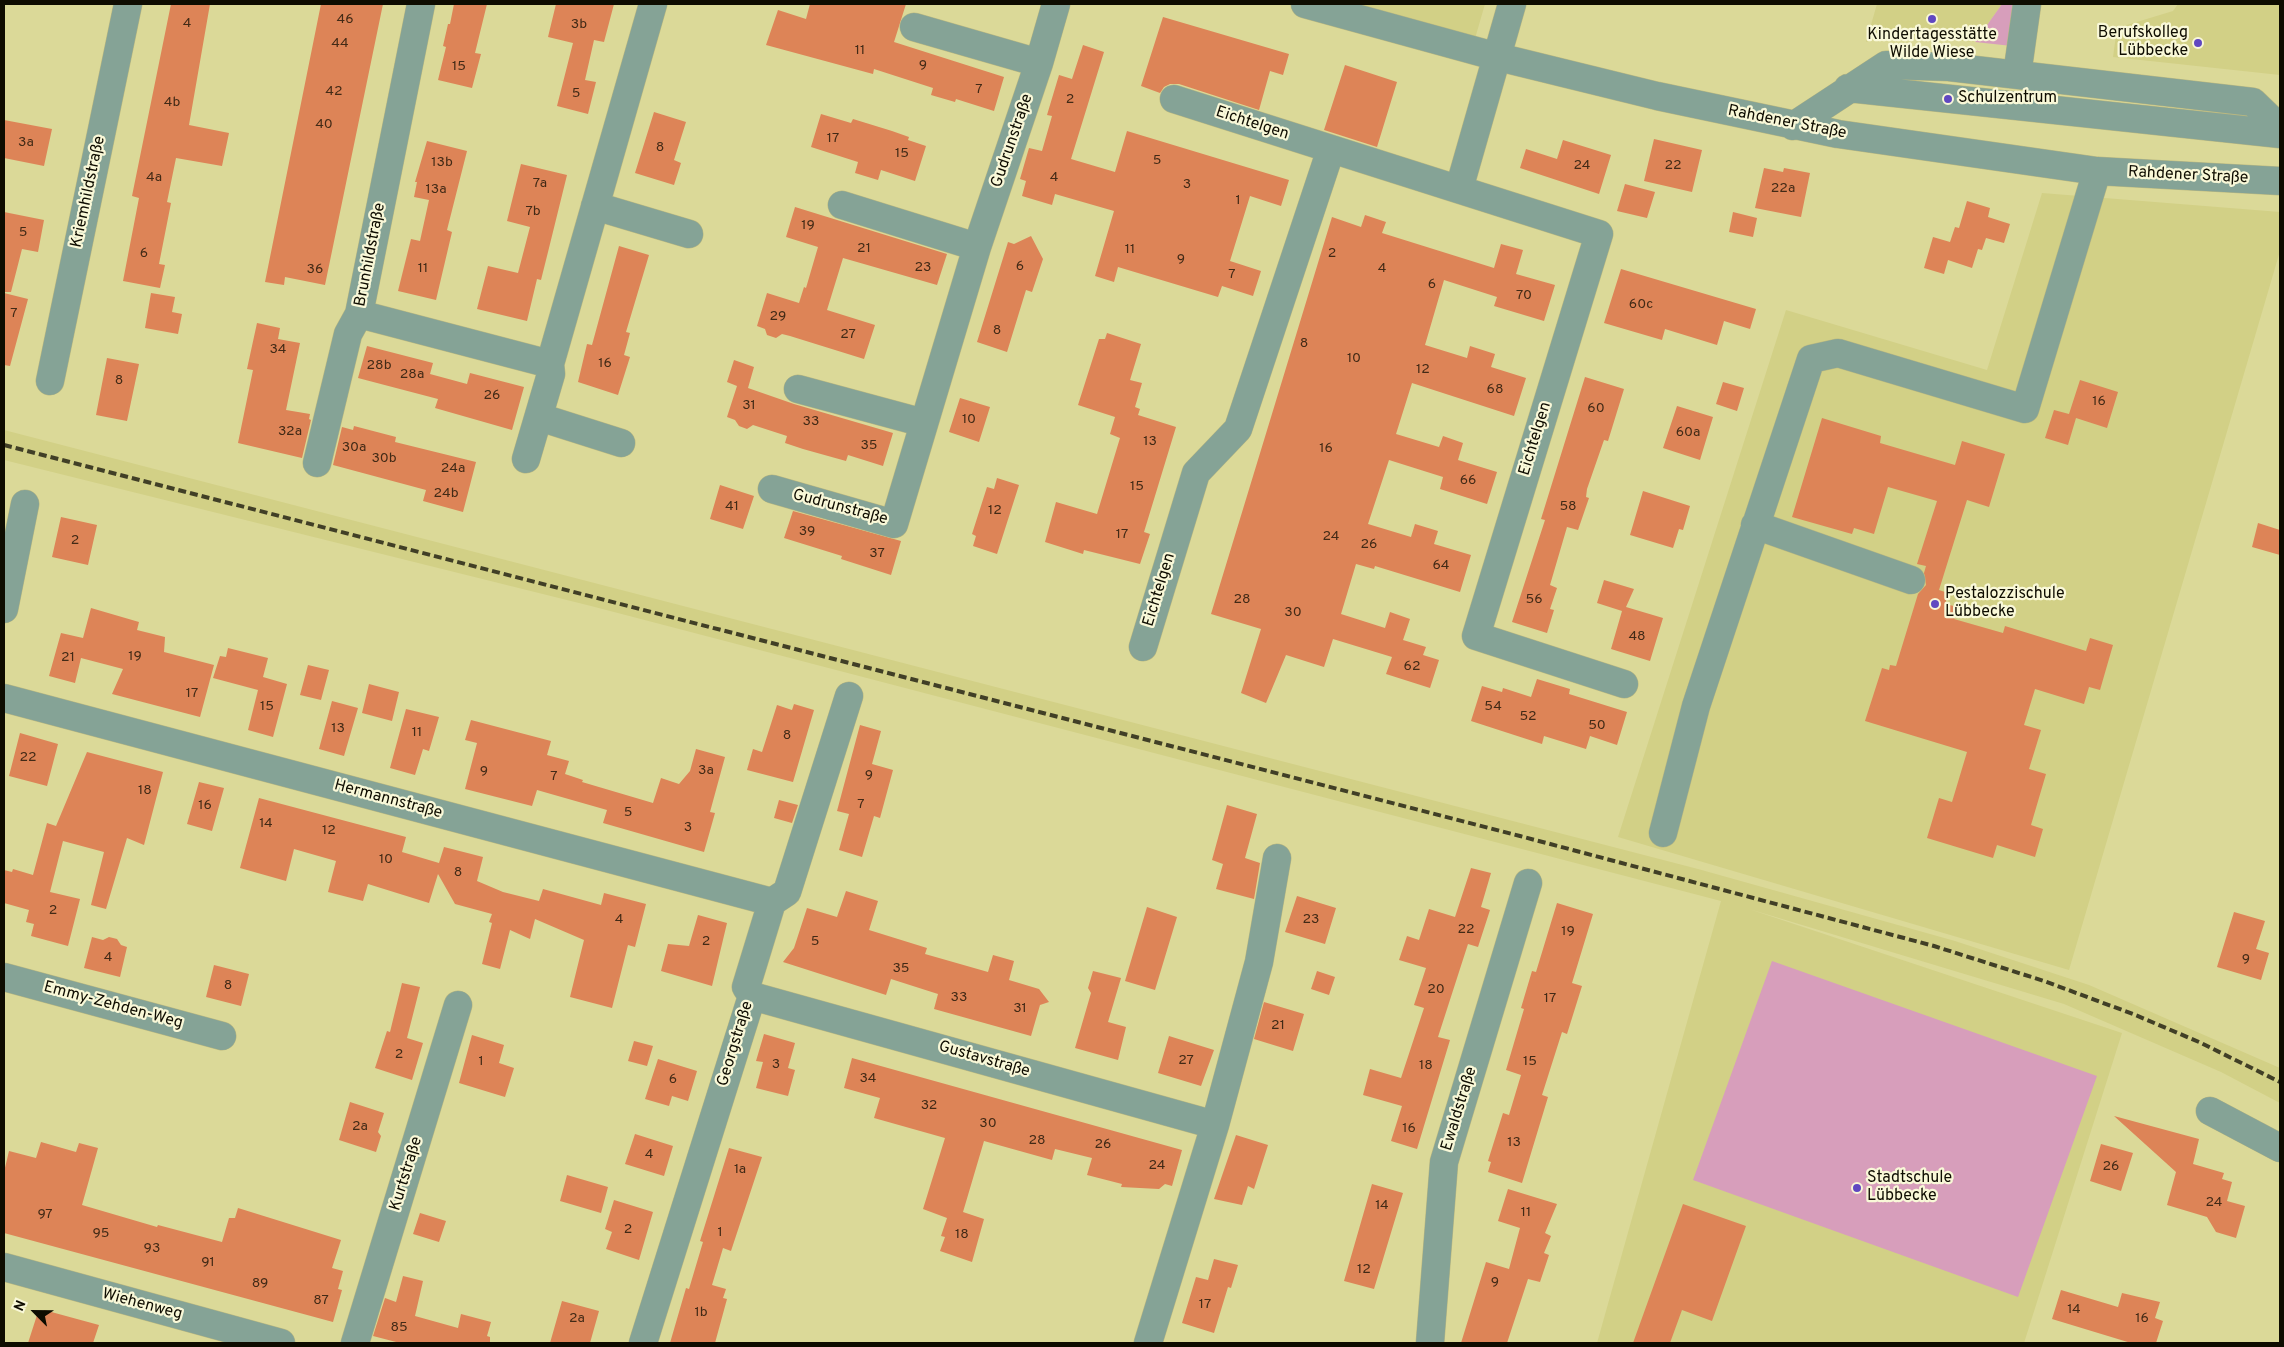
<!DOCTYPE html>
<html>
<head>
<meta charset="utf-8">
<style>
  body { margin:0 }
  #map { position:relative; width:2284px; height:1347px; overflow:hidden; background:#dbd998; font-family:Overpass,sans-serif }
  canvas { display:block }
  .frame { position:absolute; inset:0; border:5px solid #0e0c00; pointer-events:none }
  .north { position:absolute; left:10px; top:1287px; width:50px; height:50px; -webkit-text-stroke:4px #f9f8d8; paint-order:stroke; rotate:293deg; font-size:14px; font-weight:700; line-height:20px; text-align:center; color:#0e0c00 }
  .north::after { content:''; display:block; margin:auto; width:18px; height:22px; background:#0e0c00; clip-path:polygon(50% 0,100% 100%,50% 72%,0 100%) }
</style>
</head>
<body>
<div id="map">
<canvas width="2284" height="1347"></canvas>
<div class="frame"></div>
<div class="north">N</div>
</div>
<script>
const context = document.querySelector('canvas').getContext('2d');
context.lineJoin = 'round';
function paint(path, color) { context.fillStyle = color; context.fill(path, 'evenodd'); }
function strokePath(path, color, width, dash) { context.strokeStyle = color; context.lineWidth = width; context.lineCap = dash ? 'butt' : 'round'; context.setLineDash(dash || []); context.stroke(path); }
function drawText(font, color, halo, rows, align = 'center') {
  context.font = font + ' Overpass,sans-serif'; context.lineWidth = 4.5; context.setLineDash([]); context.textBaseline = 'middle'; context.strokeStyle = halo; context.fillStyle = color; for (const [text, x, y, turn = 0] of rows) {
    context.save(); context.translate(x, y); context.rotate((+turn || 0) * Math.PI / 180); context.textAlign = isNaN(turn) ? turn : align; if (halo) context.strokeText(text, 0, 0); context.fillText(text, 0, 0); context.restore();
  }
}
paint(new Path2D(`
  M1336,4H1485L1474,42Z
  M1877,4H2002L1975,42L1905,35L1879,37L1866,42Z
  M2178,4H2280V75L2113,57L2117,28L2173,11Z
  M2042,193L2280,212V251L2069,970L1618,837L1786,310L1987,370Z
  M4,430L1698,869L1955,941L2089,985L2280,1068V1103L2221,1072L2064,1004L1749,909L2122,1033L2024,1343H1597L1721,901L591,606L4,460Z`), '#d2d086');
paint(new Path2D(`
  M2002,4H2016L2012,46L1975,42Z
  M1772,961L2097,1076L2018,1297L1693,1180Z`), '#d79ebb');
paint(new Path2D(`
  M171,4H210L189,125L229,133L222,166L176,158L167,202L171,203L159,264L165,265L160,288L123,281L139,198L132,196Z
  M321,4H383L325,285L285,277L284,285L265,282Z
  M454,4H487L475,53L481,54L472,88L438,80L446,47L443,46L448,24H450Z
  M556,4H614L604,42L594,40L585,80L596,82L588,114L557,106L573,43L548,37Z
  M810,4H906L894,42L1004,77L994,111L956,99L955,102L931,95L933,88L874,69L873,74L766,45L778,10L806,19Z
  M1163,17L1289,54L1283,75L1270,71L1259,110L1179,84H1170L1164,87L1160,93L1141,86Z
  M1083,45L1104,52L1071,159L1115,172L1127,131L1289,180L1281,206L1250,196L1230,261L1261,271L1253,296L1222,286L1218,297L1118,267L1114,282L1095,276L1114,211L1055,194L1052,205L1022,196L1026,181L1020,179L1029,148L1042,151L1052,116L1047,115L1059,75L1072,79Z
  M1345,65L1397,82L1377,147L1324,130Z
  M654,112L686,122L674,160L681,163L674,185L635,173Z
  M821,114L851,123L853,119L892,131L909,137L908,140L926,146L915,181L881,170L878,180L855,173L858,162L811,147Z
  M4,120L52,129L44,166L4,158Z
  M1654,139L1702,150L1692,192L1644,181Z
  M1563,140L1611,155L1599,194L1520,168L1526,149L1557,159Z
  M427,141L467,151L447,230L452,232L436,300L398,291L411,239L420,241L429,200L414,197L417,182H415Z
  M521,164L567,175L548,252L541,280L537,279L527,321L477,309L488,266L518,273L530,227L507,221Z
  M1764,168L1783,172L1784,168L1810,173L1801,217L1755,208Z
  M1625,184L1655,192L1647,218L1617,211Z
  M1967,201L1990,208L1988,217L2010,224L2004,243L1986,238L1982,250L1978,249L1972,268L1948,260L1944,274L1924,268L1933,237L1950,242L1955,227L1959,228Z
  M795,207L947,254L937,285L843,258L827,310L875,325L864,359L790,336L782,334L776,338L767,335L765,329L757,326L767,293L799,303L804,287L806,288L818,247L786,237Z
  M4,212L44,220L38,252L22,249L11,292H4Z
  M1733,212L1757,218L1753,237L1729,232Z
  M1365,215L1386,222L1382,233L1494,268L1501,244L1523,250L1516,274L1555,285L1544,321L1494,306L1497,297L1444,280L1425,345L1467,358L1470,346L1495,354L1491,367L1526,378L1514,416L1412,383L1396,434L1439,447L1443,436L1463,443L1458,460L1497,472L1487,504L1440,489L1443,477L1389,460L1368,524L1411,537L1415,524L1438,531L1434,544L1471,555L1460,592L1375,566L1374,569L1356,564L1341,614L1385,628L1390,612L1410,619L1403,640L1426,647L1423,655L1439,660L1430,688L1386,674L1392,657L1333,639L1324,667L1286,655L1266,703L1241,693L1261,629L1211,614L1332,217L1361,227Z
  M1031,236L1043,259L1032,292L1026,290L1007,352L977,342L1008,242L1014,244Z
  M619,246L649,255L626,332L630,333L624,355L630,357L618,395L578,382L587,344L592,345Z
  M1621,269L1756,309L1750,329L1724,321L1717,345L1665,329L1662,340L1604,323Z
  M4,293L28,299L10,366L4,365Z
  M151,293L175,297L172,312L182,314L178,334L145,328Z
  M257,323L280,328L278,339L300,343L286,410L310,414L309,419L311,420L302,458L238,443L253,370L247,369Z
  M1107,333L1141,344L1130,380L1142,383L1135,407L1140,409L1138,415L1176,427L1144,532L1150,534L1140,564L1084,550L1083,554L1045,542L1056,502L1097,514L1120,438L1110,434L1115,417L1078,405L1099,339H1105Z
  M367,346L433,363L430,374L467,384L470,373L524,387L512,430L435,408L438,399L358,378Z
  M107,358L139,364L127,421L96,415Z
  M734,360L754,367L748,388L794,404L893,433L883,466L848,455L846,461L803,449L785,443L787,436L753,425L747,429L739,426L735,420L727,417L737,386L727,382Z
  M1585,377L1624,389L1608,441L1604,440L1587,489L1586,497L1589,498L1578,530L1567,527L1550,585L1557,588L1550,609L1554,610L1547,633L1512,622L1545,520L1541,519Z
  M2080,380L2118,392L2107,428L2076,418L2068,445L2045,438L2054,410L2069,414Z
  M1723,382L1744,388L1737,411L1716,404Z
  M960,398L990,407L979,442L949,432Z
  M1677,406L1713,417L1700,460L1663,448Z
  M1822,418L1881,436L1880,443L1955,465L1962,441L2005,454L1989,507L1967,500L1939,590L1948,593L1945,604L1958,607L1954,619L2003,633L2005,626L2086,651L2090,638L2113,645L2100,690L2089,687L2084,704L2035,689L2024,725L2041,730L2029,769L2046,774L2031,825L2043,829L2035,857L1997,845L1993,858L1927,838L1939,798L1952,802L1967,752L1865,721L1882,668L1889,670L1890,665L1896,666L1918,594L1926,585L1924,573L1926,566L1917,564L1937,501L1888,487L1874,534L1854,528L1852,534L1792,517Z
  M354,426L396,437L395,442L476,462L463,512L423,501L426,490L333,465L342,427L353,430Z
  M997,478L1019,485L997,554L973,546L976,536L972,534L987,487L994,489Z
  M720,485L754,496L743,529L710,519Z
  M1643,491L1690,506L1683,530L1679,529L1673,548L1630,535Z
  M793,511L901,541L891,575L841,559L842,556L784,538Z
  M61,517L97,525L88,565L52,557Z
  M2258,523L2280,530V555L2252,547Z
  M1604,580L1634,589L1626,607L1663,618L1650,661L1611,649L1622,611L1597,603Z
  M91,608L139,622L137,630L165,637L164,652L214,665L200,717L112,694L123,669L81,658L75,683L49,676L61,633L83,638Z
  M228,648L268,658L263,677L287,684L273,737L248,730L258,690L213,678L220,656L226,657Z
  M308,665L329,670L321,700L300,695Z
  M1537,679L1570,689L1569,694L1627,712L1617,745L1590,736L1586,749L1544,736L1542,744L1471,721L1482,686L1502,692L1503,688L1531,697Z
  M369,684L399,692L392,721L362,713Z
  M332,701L358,708L344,756L319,749Z
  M794,704L814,710L793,782L747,770L753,749L762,752L777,705L792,710Z
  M406,709L439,717L429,751L423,749L415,775L390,768Z
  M471,720L551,741L547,755L569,761L565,774L583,780L582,782L653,803L661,778L679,784L690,771L696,749L725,757L710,812L715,813L704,852L603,823L607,810L537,790L532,806L465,789L477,743L465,740Z
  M860,725L881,731L872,764L893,770L880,818L874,816L862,857L839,850L849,814L837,811Z
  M20,733L58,744L47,786L9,776Z
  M87,752L163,772L144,845L127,838L106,909L91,905L104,852L63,841L50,892L80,899L68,946L31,936L34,924L26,922L29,910L4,903V870L12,872L13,869L33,875L47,823L56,826Z
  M199,782L224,788L212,831L187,824Z
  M259,798L406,837L402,852L439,863L444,847L483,857L477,881L503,892L539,901L543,889L601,905L604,893L646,904L635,947L628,945L612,1008L570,997L584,940L535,919L530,939L510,930L500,969L482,964L492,923L489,922L492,914L455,904L438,874L429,903L368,884L363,901L328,892L336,861L294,849L286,881L240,868Z
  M779,800L798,805L792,823L774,818Z
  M1227,805L1257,814L1245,858L1260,863L1254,899L1216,889L1223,864L1212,860Z
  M1471,868L1491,873L1481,907L1490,910L1478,947L1468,944L1438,1037L1450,1040L1417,1149L1391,1141L1402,1106L1363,1095L1370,1069L1401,1078L1424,1008L1414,1005L1426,968L1399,960L1407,936L1419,940L1429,909L1455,917Z
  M846,891L878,901L869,930L927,948L925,954L988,972L993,955L1014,961L1009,980L1039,989L1049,1002L1040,1005L1031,1036L934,1009L938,994L891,979L886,995L783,962L794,948L807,908L837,917Z
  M1297,896L1336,908L1325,944L1285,932Z
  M1557,903L1593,914L1572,983L1582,986L1567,1034L1562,1032L1542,1095L1548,1097L1522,1183L1488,1172L1491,1162L1488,1161L1503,1113L1509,1115L1521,1075L1506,1070L1524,1009L1521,1008L1532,971L1536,972Z
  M1147,907L1177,917L1155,990L1125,981Z
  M2234,912L2265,921L2256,949L2269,953L2261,980L2217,967Z
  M698,915L727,923L712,986L661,971L668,944L689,946Z
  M92,937L103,940L109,937L117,939L121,945L127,947L120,977L84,968Z
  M214,965L249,974L241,1006L206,997Z
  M1093,971L1121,978L1108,1022L1126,1027L1118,1060L1075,1048L1091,993L1088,988Z
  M1317,971L1335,977L1329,995L1311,989Z
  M402,983L420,987L407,1038L423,1043L412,1080L375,1068L387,1031L390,1032Z
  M1264,1002L1304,1014L1293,1051L1254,1039Z
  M764,1034L795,1043L788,1068L795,1070L788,1096L756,1088L763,1062L756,1061Z
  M472,1035L504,1045L499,1063L514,1068L505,1097L459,1083Z
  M1169,1036L1214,1050L1201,1086L1158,1073Z
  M634,1041L653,1046L647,1066L628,1061Z
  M852,1058L1182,1150L1172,1186L1165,1184L1159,1189L1121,1187L1122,1184L1087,1175L1092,1158L1055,1149L1052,1160L984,1141L963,1212L984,1219L972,1262L940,1251L945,1237L941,1236L947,1218L923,1209L945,1138L874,1118L880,1098L844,1088Z
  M658,1059L697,1071L688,1101L672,1096L669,1106L645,1099Z
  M350,1102L384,1113L378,1132L381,1136L376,1152L339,1140Z
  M2114,1116L2199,1139L2193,1164L2224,1173L2222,1179L2232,1182L2227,1201L2245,1206L2236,1238L2216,1232L2207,1217L2167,1205L2176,1172Z
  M635,1134L673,1146L664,1176L625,1164Z
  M1236,1135L1268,1145L1254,1189L1248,1186L1242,1205L1214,1199Z
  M41,1142L76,1152L79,1143L98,1148L82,1205L157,1227L158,1225L222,1242L229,1218H235L238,1208L341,1240L332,1268L343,1271L338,1289L342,1290L333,1322L4,1233V1172L9,1151L36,1158Z
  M2101,1144L2133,1153L2121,1191L2090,1181Z
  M729,1148L762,1157L731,1251L723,1248L712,1285L726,1289L723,1298L727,1299L715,1343H670L686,1288L689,1289L703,1242L700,1241Z
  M567,1175L608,1187L601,1213L560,1201Z
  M1372,1184L1403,1193L1374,1289L1344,1281Z
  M1508,1189L1557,1204L1545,1233L1551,1236L1544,1253L1549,1255L1540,1282L1528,1279L1507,1343H1461L1486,1262L1509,1269L1520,1228L1498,1221Z
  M614,1200L653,1212L639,1260L606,1249L612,1232L605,1229Z
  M1683,1204L1746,1226L1712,1321L1682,1310L1670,1343H1633Z
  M420,1213L446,1221L439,1242L413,1234Z
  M1214,1259L1238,1265L1231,1288L1228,1287L1214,1333L1182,1323L1196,1277L1208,1280Z
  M403,1276L423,1281L415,1316L458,1328L461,1314L491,1322L487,1336L490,1337V1343H400L373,1336L385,1298L396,1302Z
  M2061,1290L2118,1307L2122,1293L2160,1302L2155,1318L2163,1321L2156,1343H2131L2052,1319Z
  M562,1301L599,1311L590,1343H550Z
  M44,1310L99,1325L93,1343H28L38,1312L43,1313Z`), '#dd8457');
const minor = new Path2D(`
  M421,4L359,314L550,364L653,4
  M1305,4L1498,57L1657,96L1838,134L2097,171L2280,181
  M914,27L1039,63
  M2017,75L2027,4
  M1848,88L2280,134
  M1174,99L1599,234L1476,636L1624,684
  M1793,126L1886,65L1949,67L2253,102L2280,128
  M1459,189L1512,4
  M842,205L977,247
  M595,206L689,234
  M50,381L128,4
  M798,389L924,423
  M539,417L621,443
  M526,459L551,374L550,364
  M317,463L348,334L359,314
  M772,489L894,524L977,247L1039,63L1056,4
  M1755,525L1911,580
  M4,609L25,504
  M1143,647L1196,473L1238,429L1331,149
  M4,698L772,902
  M1663,833L1696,706L1811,359L1838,353L2025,409L2097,171
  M4,977L222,1036
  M752,996L1215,1125L1148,1343
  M752,996L746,987L772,902L787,892L849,696
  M2210,1111L2280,1148
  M1215,1125L1259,962L1277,858
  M4,1267L281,1343
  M355,1343L458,1005
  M643,1343L752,996
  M1430,1343L1444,1162L1528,883`);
strokePath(minor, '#bab880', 29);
strokePath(minor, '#85a396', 28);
strokePath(new Path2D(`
  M4,445L1520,836L1934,946L2044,981L2133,1014L2199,1042L2280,1082`), '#413f26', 4, [8, 4]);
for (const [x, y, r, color] of [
  [1932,19,5,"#6048c1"],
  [2198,43,5,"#6048c1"],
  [1948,99,5,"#6048c1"],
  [1935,604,5,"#6048c1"],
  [1857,1188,5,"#6048c1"]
]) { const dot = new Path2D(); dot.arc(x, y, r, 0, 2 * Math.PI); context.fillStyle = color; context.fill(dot); strokePath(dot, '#f9f8d8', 2); }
drawText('14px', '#422a16', null, [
  ["46",345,20],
  ["4",187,24],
  ["3b",579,25],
  ["44",340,44],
  ["11",860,51],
  ["9",923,66],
  ["15",459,67],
  ["7",979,90],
  ["42",334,92],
  ["5",576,94],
  ["2",1070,100],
  ["4b",172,103],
  ["40",324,125],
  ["17",833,139],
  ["3a",26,143],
  ["8",660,148],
  ["15",902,154],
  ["5",1157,161],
  ["13b",442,163],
  ["24",1582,166],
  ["22",1673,166],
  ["4a",154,178],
  ["4",1054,178],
  ["7a",540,184],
  ["3",1187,185],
  ["22a",1783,189],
  ["13a",436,190],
  ["1",1238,201],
  ["7b",533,212],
  ["19",808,226],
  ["5",23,233],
  ["21",864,249],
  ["11",1130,250],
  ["6",144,254],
  ["2",1332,254],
  ["9",1181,260],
  ["6",1020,267],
  ["23",923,268],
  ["11",423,269],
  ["4",1382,269],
  ["36",315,270],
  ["7",1232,275],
  ["6",1432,285],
  ["70",1524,296],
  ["60c",1641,305],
  ["7",14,314],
  ["29",778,317],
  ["8",997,331],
  ["27",848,335],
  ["8",1304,344],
  ["34",278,350],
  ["10",1354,359],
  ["16",605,364],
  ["28b",379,366],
  ["12",1423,370],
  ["28a",412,375],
  ["8",119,381],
  ["68",1495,390],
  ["26",492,396],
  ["16",2099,402],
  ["31",749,406],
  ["60",1596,409],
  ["10",969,420],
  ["33",811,422],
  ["32a",290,432],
  ["60a",1688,433],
  ["13",1150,442],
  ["35",869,446],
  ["30a",354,448],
  ["16",1326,449],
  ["30b",384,459],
  ["24a",453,469],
  ["66",1468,481],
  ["15",1137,487],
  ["24b",446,494],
  ["41",732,507],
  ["58",1568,507],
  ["12",995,511],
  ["39",807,532],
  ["17",1122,535],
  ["24",1331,537],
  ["2",75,541],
  ["26",1369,545],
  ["37",877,554],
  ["64",1441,566],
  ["28",1242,600],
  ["56",1534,600],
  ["30",1293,613],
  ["48",1637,637],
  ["19",135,657],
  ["21",68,658],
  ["62",1412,667],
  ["17",192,694],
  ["15",267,707],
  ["54",1493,707],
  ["52",1528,717],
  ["50",1597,726],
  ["13",338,729],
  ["11",417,733],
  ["8",787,736],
  ["22",28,758],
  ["3a",706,771],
  ["9",484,772],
  ["9",869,776],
  ["7",554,777],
  ["18",145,791],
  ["7",861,805],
  ["16",205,806],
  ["5",628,813],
  ["14",266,824],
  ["3",688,828],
  ["12",329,831],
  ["10",386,860],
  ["8",458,873],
  ["2",53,911],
  ["4",619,920],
  ["23",1311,920],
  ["22",1466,930],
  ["19",1568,932],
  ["2",706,942],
  ["5",815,942],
  ["4",108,958],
  ["9",2246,960],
  ["35",901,969],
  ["8",228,986],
  ["20",1436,990],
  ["33",959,998],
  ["17",1550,999],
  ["31",1020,1009],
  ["21",1278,1026],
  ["2",399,1055],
  ["27",1186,1061],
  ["1",481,1062],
  ["15",1530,1062],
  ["3",776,1065],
  ["18",1426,1066],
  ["34",868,1079],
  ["6",673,1080],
  ["32",929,1106],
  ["30",988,1124],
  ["2a",360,1127],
  ["16",1409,1129],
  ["28",1037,1141],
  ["13",1514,1143],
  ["26",1103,1145],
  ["4",649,1155],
  ["24",1157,1166],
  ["26",2111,1167],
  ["1a",740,1170],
  ["24",2214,1203],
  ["14",1382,1206],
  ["11",1526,1213],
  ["97",45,1215],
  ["2",628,1230],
  ["1",720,1233],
  ["95",101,1234],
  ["18",962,1235],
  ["93",152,1249],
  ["91",208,1263],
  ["12",1364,1270],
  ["9",1495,1283],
  ["89",260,1284],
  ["87",321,1301],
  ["17",1205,1305],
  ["14",2074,1310],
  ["1b",701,1313],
  ["2a",577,1319],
  ["16",2142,1319],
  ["85",399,1328]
]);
drawText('16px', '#0e0c00', '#f9f8d8', [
  ["Berufskolleg",2188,34,"right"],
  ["Lübbecke",2188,52,"right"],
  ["Kindertagesstätte",1932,36,"center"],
  ["Wilde Wiese",1932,54,"center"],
  ["Schulzentrum",1958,99],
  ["Pestalozzischule",1945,595],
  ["Lübbecke",1945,613],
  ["Stadtschule",1867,1179],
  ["Lübbecke",1867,1197]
], 'left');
drawText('16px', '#0e0c00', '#f9f8d8', [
  ["Rahdener Straße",1787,123,11],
  ["Eichtelgen",1252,124,18],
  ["Gudrunstraße",1013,141,-71],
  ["Rahdener Straße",2188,176,3],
  ["Kriemhildstraße",89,192,-78],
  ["Brunhildstraße",371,255,-79],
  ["Eichtelgen",1536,439,-73],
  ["Gudrunstraße",840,508,15],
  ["Eichtelgen",1160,590,-73],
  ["Hermannstraße",388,800,15],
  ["Emmy-Zehden-Weg",113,1006,15],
  ["Georgstraße",736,1044,-73],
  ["Gustavstraße",984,1060,16],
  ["Ewaldstraße",1460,1109,-73],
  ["Kurtstraße",407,1174,-73],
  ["Wiehenweg",142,1305,15]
]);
</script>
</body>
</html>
